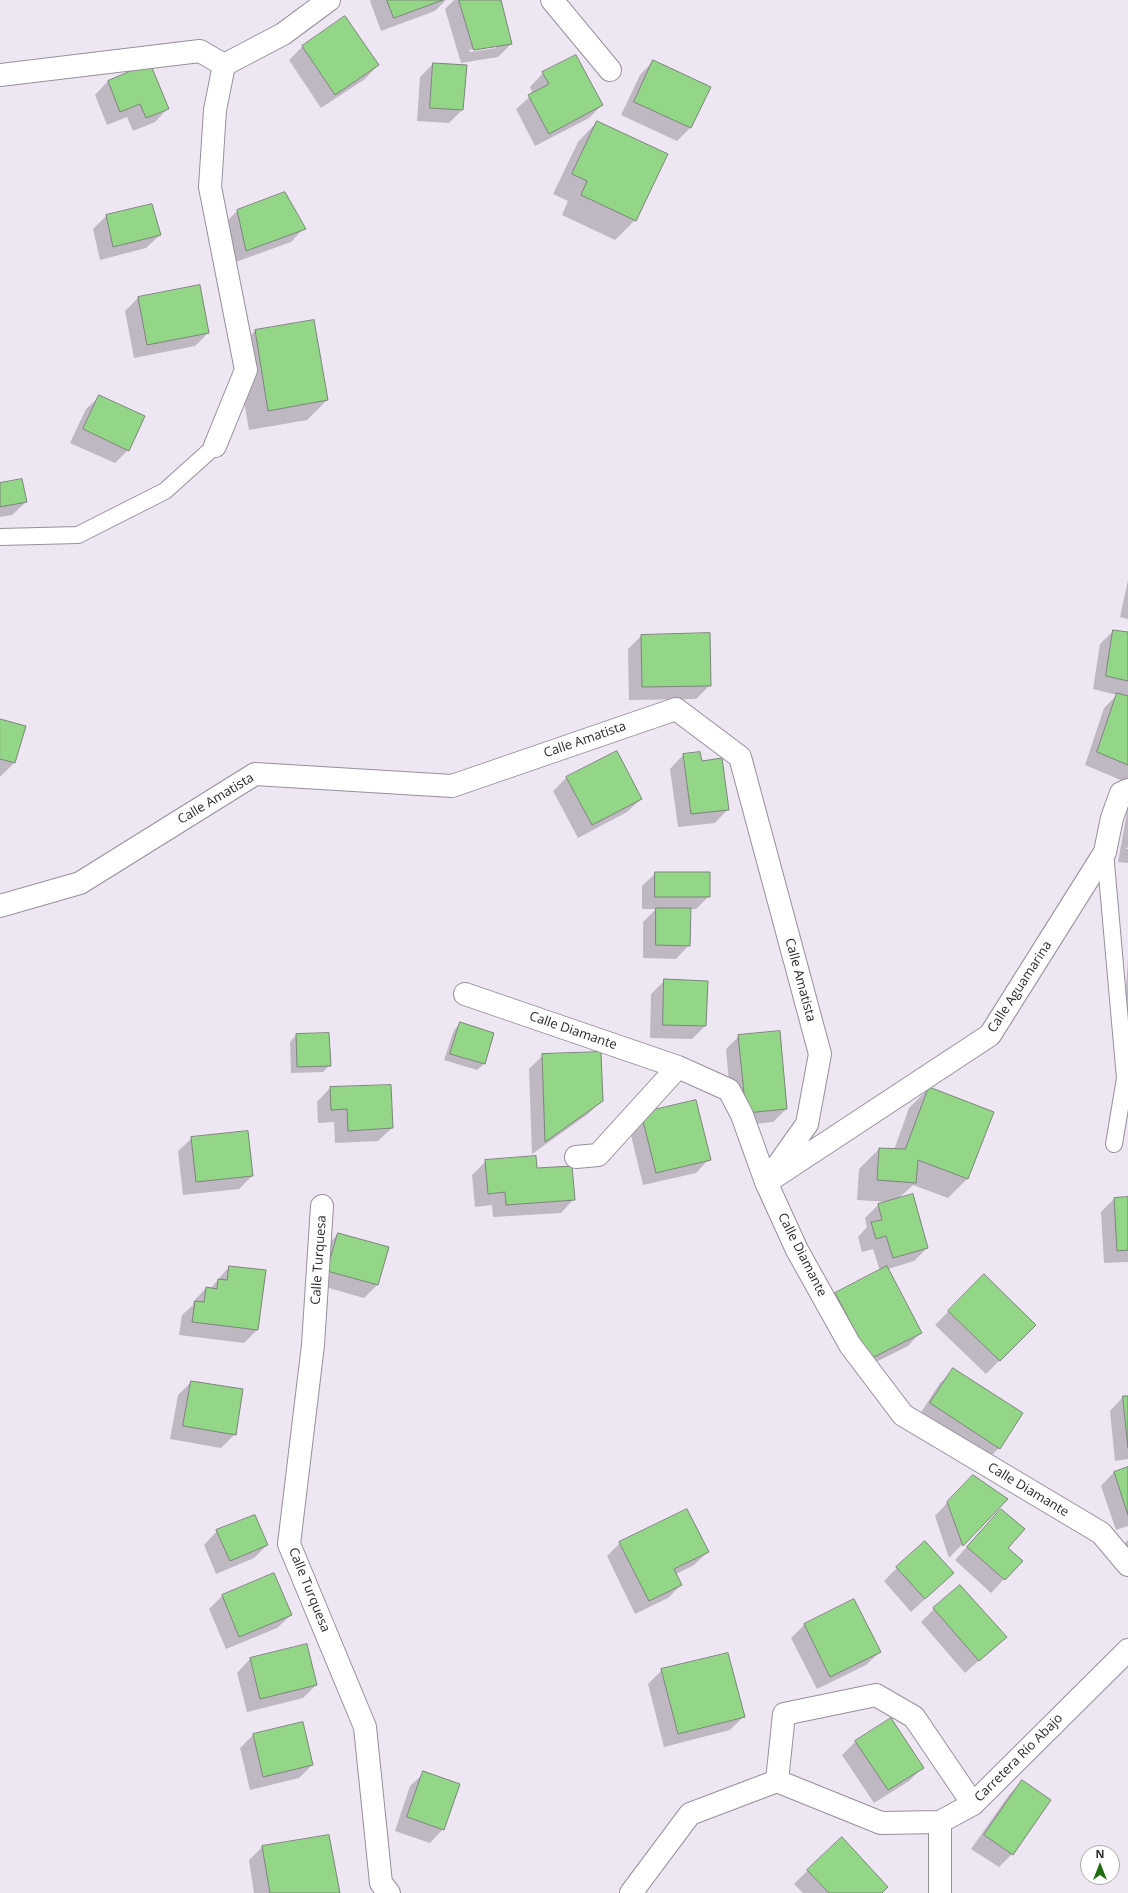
<!DOCTYPE html>
<html>
<head>
<meta charset="utf-8">
<style>
  body { margin:0 }
  #map { position:relative; width:1128px; height:1893px; overflow:hidden; background:#efe6f4; font-family:"Open Sans",sans-serif }
  canvas { display:block }
  .north { position:absolute; left:1080px; top:1845px; width:40px; height:40px; box-sizing:border-box; background:#fff; border:1px solid #aba9ab; border-radius:50%; rotate:0deg; font-size:11px; font-weight:700; line-height:16px; text-align:center; color:#2c292e }
  .north::after { content:''; display:block; margin:auto; width:14px; height:18px; background:#1e6d11; clip-path:polygon(50% 0,100% 100%,50% 72%,0 100%) }
</style>
</head>
<body>
<div id="map">
<canvas width="1128" height="1893"></canvas>
<div class="north">N</div>
</div>
<script>
const context = document.querySelector('canvas').getContext('2d');
context.lineJoin = 'round';
function paint(path, color) { context.fillStyle = color; context.fill(path, 'evenodd'); }
function strokePath(path, color, width, dash) { context.strokeStyle = color; context.lineWidth = width; context.lineCap = dash ? 'butt' : 'round'; context.setLineDash(dash || []); context.stroke(path); }
function drawText(font, color, halo, rows, align = 'center') {
  context.font = font + ' "Open Sans",sans-serif'; context.lineWidth = 3; context.setLineDash([]); context.textBaseline = 'middle'; context.strokeStyle = halo; context.fillStyle = color; for (const [text, x, y, turn = 0] of rows) {
    context.save(); context.translate(x, y); context.rotate((+turn || 0) * Math.PI / 180); context.textAlign = isNaN(turn) ? turn : align; if (halo) context.strokeText(text, 0, 0); context.fillText(text, 0, 0); context.restore();
  }
}
paint(new Path2D(`
  M371,0H446L435,11L381,31L370,1Z
  M454,0H500L511,44L498,57L461,63L445,9ZM496,46V48L470,52L469,50Z
  M345,17L378,65L365,79L321,108L289,60L302,47Z
  M653,61L690,128L677,141L621,115L640,75Z
  M150,64L168,108L155,122L133,131L127,117L107,125L95,95L108,81Z
  M433,64L462,110L449,123L417,121L420,77Z
  M543,73L602,105L589,118L535,146L516,109L533,94L530,87Z
  M597,122L666,155L635,220L615,240L562,215L568,201L553,194L578,142Z
  M285,193L304,228L291,242L233,263L224,224L237,211Z
  M152,205L160,235L146,248L100,260L93,229L106,216Z
  M199,287L208,333L195,346L134,358L125,311L138,298Z
  M313,321L327,400L307,420L249,430L235,350L255,331Z
  M100,396L128,450L115,463L70,443L86,409Z
  M0,484L26,502L12,515L0,517Z
  M1128,580V619L1120,617Z
  M1113,631L1128,633V783L1085,765L1104,708L1117,695L1093,689L1100,644Z
  M641,636L710,685L696,699L629,700L628,649Z
  M0,720L14,763L1,776H0Z
  M699,753L701,762L728,809L715,823L678,827L670,769L683,755Z
  M567,777L641,799L627,812L578,838L553,791Z
  M1128,807V847L1126,849H1128V863L1118,862Z
  M656,873L709,896L696,909H690L689,945L676,959L643,958V922L656,909H642V886Z
  M1128,956V1026H1124Z
  M665,980L705,1026L692,1039L650,1038L651,994Z
  M460,1024L484,1064L477,1070L444,1060L454,1030Z
  M296,1035L330,1065L323,1072L291,1073L290,1042Z
  M739,1036L786,1109L773,1122L733,1126L726,1049Z
  M543,1055L602,1100L588,1114L532,1154L529,1069Z
  M330,1088L392,1128L378,1141L335,1143L334,1122L318,1123L317,1102Z
  M929,1088L968,1178L948,1198L913,1185L898,1199L927,1248L914,1261L888,1269L921,1332L908,1346L856,1372L823,1307L836,1294L880,1271L873,1249L862,1252L858,1237L867,1227L865,1218L878,1205L889,1202L857,1200L859,1169L879,1149L894,1150L909,1108Z
  M642,1114L709,1159L696,1173L643,1185L629,1127Z
  M192,1138L252,1176L239,1189L183,1195L178,1151Z
  M486,1161L574,1199L561,1213L493,1217L492,1205L475,1207L472,1175Z
  M1128,1198V1262L1104,1263L1101,1212L1114,1199Z
  M338,1234L377,1285L364,1298L315,1284L325,1247Z
  M229,1267L265,1271L257,1330L244,1343L179,1335L182,1315L193,1305V1302L206,1288L210,1289Z
  M984,1276L1035,1325L986,1374L935,1325Z
  M954,1370L999,1448L986,1461L918,1417L940,1383Z
  M191,1382L235,1434L221,1448L170,1439L178,1395Z
  M1123,1397H1128V1459L1115,1461L1110,1411Z
  M1128,1468V1526L1116,1530L1101,1486L1114,1472Z
  M959,1490L1006,1499L949,1558L935,1516Z
  M988,1523L1007,1548L1021,1561L991,1593L955,1560Z
  M217,1531L267,1545L254,1558L216,1574L204,1545Z
  M1128,1540V1574L1120,1548Z
  M620,1543L708,1552L694,1565L676,1574L681,1585L668,1598L635,1614L607,1556Z
  M897,1568L939,1586L911,1612L884,1581Z
  M274,1574L291,1615L277,1628L226,1649L209,1609L222,1596Z
  M934,1609L1005,1637L965,1673L921,1622Z
  M804,1625L880,1652L866,1665L817,1689L791,1638Z
  M250,1659L316,1685L303,1698L247,1712L237,1673Z
  M662,1670L743,1717L730,1730L664,1747L648,1684Z
  M302,1723L312,1765L299,1778L250,1790L240,1748L253,1735Z
  M856,1741L922,1768L909,1781L874,1803L842,1755Z
  M424,1773L443,1829L430,1843L395,1831L410,1786Z
  M1022,1781L1012,1854L999,1867L971,1849L1009,1795Z
  M262,1847L338,1893H254L249,1860Z
  M808,1870L881,1893H803L794,1884Z`), '#0003');
const building = new Path2D(`
  M387,0H443L394,18Z
  M459,0H501L512,44L474,50Z
  M345,16L379,65L335,95L302,46Z
  M576,55L603,105L549,134L528,95L549,84L542,72Z
  M653,60L711,87L691,128L634,102Z
  M150,63L169,109L146,118L140,104L120,112L108,81Z
  M433,63L467,65L463,110L430,108Z
  M597,121L668,154L636,221L581,195L587,181L572,174Z
  M285,192L306,229L246,251L237,210Z
  M152,204L161,235L113,247L106,215Z
  M200,285L209,333L147,345L138,297Z
  M314,320L328,400L268,411L255,330Z
  M99,395L145,416L129,451L83,429Z
  M22,479L27,502L0,507V483Z
  M1113,630L1128,632V681L1106,676Z
  M710,633L711,686L642,687L641,635Z
  M1117,693L1128,696V765L1097,752Z
  M0,719L26,726L15,763L0,759Z
  M617,751L642,799L592,825L566,777Z
  M700,752L702,761L722,758L729,810L691,814L683,754Z
  M655,872H710V897H655Z
  M656,908H691L690,946L656,945Z
  M664,979L708,981L706,1026L663,1025Z
  M460,1022L494,1033L485,1064L450,1054Z
  M780,1031L787,1109L746,1113L738,1035Z
  M329,1033L331,1066L297,1067L296,1034Z
  M601,1052L603,1101L545,1142L542,1054Z
  M391,1085L393,1128L348,1131L347,1109L331,1110L330,1087Z
  M929,1087L994,1112L968,1179L918,1160L916,1183L877,1180L879,1148L905,1149Z
  M696,1100L711,1160L656,1173L641,1113Z
  M248,1131L253,1176L196,1182L191,1137Z
  M536,1156L537,1168L572,1166L575,1200L506,1205L505,1192L488,1194L485,1160Z
  M913,1194L928,1248L893,1258L886,1236L876,1239L871,1222L882,1220L878,1204Z
  M1128,1197V1250L1117,1251L1114,1198Z
  M338,1233L389,1247L378,1285L327,1271Z
  M229,1266L266,1270L258,1330L192,1322L195,1301L204,1302L206,1287L217,1289L218,1279L227,1280Z
  M887,1266L922,1333L870,1359L835,1293Z
  M984,1274L1036,1325L1000,1361L948,1311Z
  M953,1368L1023,1413L1000,1449L930,1403Z
  M191,1381L243,1389L236,1435L183,1426Z
  M1123,1396H1128V1448Z
  M1128,1467V1515L1114,1472Z
  M973,1475L1008,1499L963,1546L947,1502Z
  M687,1509L709,1552L674,1569L682,1585L649,1601L619,1542Z
  M1001,1509L1025,1529L1008,1548L1023,1561L1005,1580L967,1547Z
  M255,1515L268,1545L230,1561L216,1530Z
  M925,1541L954,1573L925,1599L896,1567Z
  M274,1573L292,1615L239,1637L222,1595Z
  M960,1585L1007,1637L979,1661L933,1608Z
  M854,1599L881,1652L830,1677L804,1624Z
  M307,1644L317,1685L260,1699L250,1658Z
  M728,1653L745,1717L678,1734L661,1669Z
  M891,1718L924,1768L888,1790L855,1741Z
  M303,1722L313,1765L263,1777L253,1734Z
  M423,1771L460,1784L444,1830L407,1817Z
  M1022,1780L1051,1800L1013,1855L984,1835Z
  M329,1835L340,1893H270L262,1846Z
  M842,1837L888,1887L882,1893H829L807,1870Z`);
paint(building, '#93d688');
strokePath(building, '#7b8579', 1);
const service = new Path2D(`
  M0,537L78,535L165,491L215,446
  M1105,852L1125,1078L1114,1144`);
const minor = new Path2D(`
  M552,0L610,70
  M0,75L200,51L224,65L283,34L329,0
  M215,446L246,370L210,187L215,110L224,65
  M0,906L80,883L255,774L452,786L676,709L740,757L820,1054L807,1124L766,1182
  M465,994L678,1067L729,1090L742,1115L766,1182L797,1250L850,1345L903,1415L1101,1533L1128,1565
  M576,1157L598,1155L678,1067
  M776,1176L990,1035L1105,852L1112,818L1121,793L1128,790
  M322,1206L313,1345L289,1544L365,1727L381,1883L389,1893
  M777,1781L784,1714L876,1695L914,1717L973,1804
  M940,1822V1893`);
const tertiary = new Path2D(`
  M631,1893L690,1814L777,1781L881,1823L940,1822L973,1804L1128,1650`);
strokePath(service, '#978f9c', 18);
strokePath(minor, '#978f9c', 24);
strokePath(tertiary, '#978f9c', 24);
strokePath(service, '#fff', 16);
strokePath(minor, '#fff', 22);
strokePath(tertiary, '#fff', 22);
drawText('13px', '#2c292e', '#fff', [
  ["Calle Amatista",585,740,-19],
  ["Calle Amatista",216,799,-31],
  ["Calle Amatista",800,980,75],
  ["Calle Aguamarina",1020,987,-57],
  ["Calle Diamante",573,1031,19],
  ["Calle Diamante",802,1255,63],
  ["Calle Turquesa",319,1260,-86],
  ["Calle Diamante",1028,1490,31],
  ["Calle Turquesa",309,1590,68],
  ["Carretera Río Abajo",1019,1758,-45]
]);
</script>
</body>
</html>
